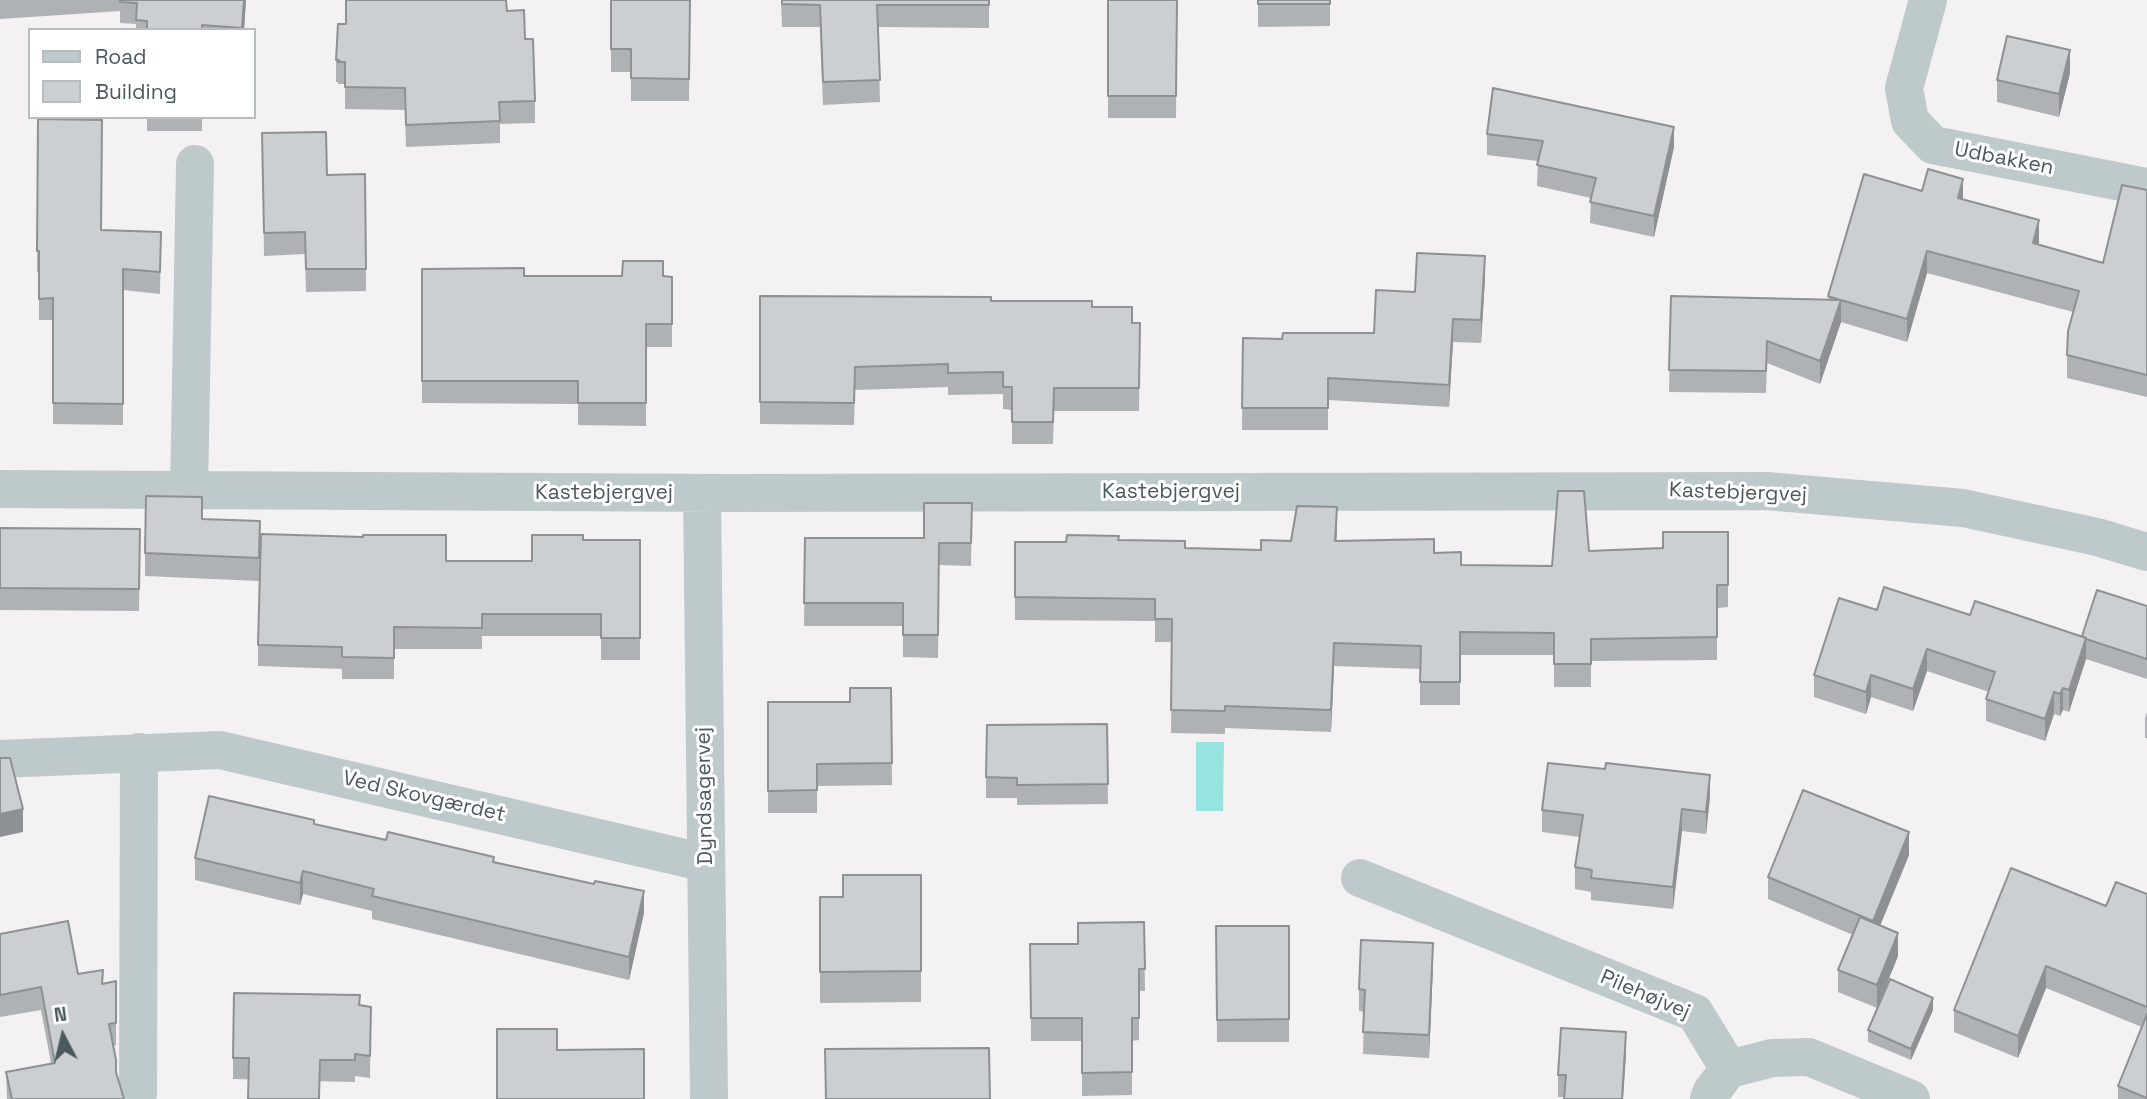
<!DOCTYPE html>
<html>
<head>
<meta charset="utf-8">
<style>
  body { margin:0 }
  #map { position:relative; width:2147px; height:1099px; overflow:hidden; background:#f3f1f2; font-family:"Space Grotesk",sans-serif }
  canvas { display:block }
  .legend { position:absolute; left:28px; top:28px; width:228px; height:91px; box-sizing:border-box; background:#fff; border:2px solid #b7bdbe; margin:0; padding:9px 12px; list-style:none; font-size:21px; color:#4b595d }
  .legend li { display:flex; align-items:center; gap:14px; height:35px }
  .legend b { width:35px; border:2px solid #b7bdbe }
  .north { position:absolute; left:28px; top:1001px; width:70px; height:70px; -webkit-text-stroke:5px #fff; paint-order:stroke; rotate:353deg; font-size:19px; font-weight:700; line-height:28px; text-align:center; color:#4b595d }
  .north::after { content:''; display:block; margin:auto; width:24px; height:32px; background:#4b595d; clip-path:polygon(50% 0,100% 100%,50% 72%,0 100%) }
</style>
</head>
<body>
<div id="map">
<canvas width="2147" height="1099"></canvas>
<ul class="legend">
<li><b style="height:9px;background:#bec9cc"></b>Road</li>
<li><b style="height:19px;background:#cbcfd2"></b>Building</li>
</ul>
<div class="north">N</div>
</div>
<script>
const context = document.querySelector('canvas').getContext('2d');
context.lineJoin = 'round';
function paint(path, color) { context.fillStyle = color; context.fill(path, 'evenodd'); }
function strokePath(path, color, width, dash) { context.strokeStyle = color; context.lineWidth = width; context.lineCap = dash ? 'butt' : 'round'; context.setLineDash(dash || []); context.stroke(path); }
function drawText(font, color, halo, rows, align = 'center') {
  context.font = font + ' "Space Grotesk",sans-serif'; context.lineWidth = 6; context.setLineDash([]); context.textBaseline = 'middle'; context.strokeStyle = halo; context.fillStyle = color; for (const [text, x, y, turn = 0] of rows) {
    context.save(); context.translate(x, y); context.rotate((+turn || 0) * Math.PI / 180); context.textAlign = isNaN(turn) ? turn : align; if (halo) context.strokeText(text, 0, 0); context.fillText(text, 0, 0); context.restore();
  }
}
paint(new Path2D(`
  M1196,742H1224L1223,811H1196Z`), '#96e4e0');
strokePath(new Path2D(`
  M1928,0L1904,88L1910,121L1933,145L2147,187
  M0,489L727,493L1766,491L1963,508L2097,537L2147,552
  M189,492L195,164
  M702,493L709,1099
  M0,759L220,750L706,863
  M1360,878L1695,1013L1729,1069
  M1729,1069L1772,1058L1809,1057L1911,1099
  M138,1094L139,752
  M1709,1099L1712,1091L1729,1069`), '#bec9cc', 38);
paint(new Path2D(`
  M0,0H246L244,30H136V24L120,23V11L0,19Z
  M611,0H690L689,101H631V72H611Z
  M781,0H989V28L878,27L880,102L823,105L820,27H782Z
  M1108,0H1177L1176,118H1108Z
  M1258,0H1330V26L1258,27Z
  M507,11L525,39L535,101V123L500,124V143L406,147L405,110L345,109V84H338V82H336V60L346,24Z
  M2070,73L2059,117L1997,102V80Z
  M147,117H202V131H147Z
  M38,119L101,230L161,232L160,294L123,290V425L53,424V320H39V272H37Z
  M262,133L327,175L365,174L366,291L306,292L305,254L264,256Z
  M1487,134L1674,147L1654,237L1590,223L1591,198L1537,186L1538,161L1487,155Z
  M2147,190V397L2067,378V355L2073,312L1927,273L1907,342L1841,322L1820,384L1767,363L1766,393L1669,392L1671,296L1828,299V296L1922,191L1963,199L2039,242L2038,244L2103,263Z
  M422,269L524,276L672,277V347H646V426L578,425V404L422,403Z
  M1485,278L1481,343L1453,342L1449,407L1328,400V430H1242L1243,338L1282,339L1374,333L1415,292Z
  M760,296L991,301L1092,307L1132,323H1140L1139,411H1054L1053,444H1012V410L1003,409V394L948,395V387L855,390L854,425L760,424Z
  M972,503L971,566L939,565L938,658L903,657V626H804L805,538H924Z
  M260,521L259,581L145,576V553Z
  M0,528L140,529L139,611L0,610Z
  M1337,530L1336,540L1434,553L1461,565L1552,566L1589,551L1663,548L1728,532V607L1717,608V660L1591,661V687H1554V655H1460V705H1420V669L1334,666L1331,732L1225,728V734L1171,733L1172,642H1155V621L1015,620V542H1066L1118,540L1185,548L1261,550L1291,541Z
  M583,540H640V660H601V636H482V649H394V679H342V669L258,666V645L446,561H532Z
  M2147,606V679L2086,659L2069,712L2063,710L2060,716L2054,714L2045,741L1986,721V699L1989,692L1927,671L1913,711L1871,697L1866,714L1814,697V675L1877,610L1970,615L2082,636Z
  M891,688L892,785L817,786V813H768V702H850Z
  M2147,712V738H2145V718Z
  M1107,724L1108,804L1017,805V798H986V777Z
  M1710,797L1706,834L1682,831L1673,909L1591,900V892L1575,889V867L1580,837L1542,832V810Z
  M314,824L494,862L644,913L629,980L372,919V911L303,894L300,905L195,880V858Z
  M1909,855L1880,926L1898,956L1877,1008L1838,992V970L1853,935L1768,899V877Z
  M921,875V1002L820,1003V897H843Z
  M2147,894V1099H2118V1086L2142,1027L2046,988L2018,1058L1954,1032V1010L2106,906Z
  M1144,922L1145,991H1139V1040L1132,1041V1095L1082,1096V1041H1031L1030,944H1078Z
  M1216,926H1289V1042H1217Z
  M0,934L78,974L103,983L116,981V1045L113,1046L116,1072L124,1099H7L6,1072L51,1063L41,1010L0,1017Z
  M1433,965L1429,1058L1363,1054L1364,1012L1359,1011V989Z
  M359,1005L371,1007L370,1078L355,1076V1082L233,1079V1058Z
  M1933,1010L1911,1060L1868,1042V1030Z
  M1626,1055L1564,1097H1558V1075Z`), '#afb2b5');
paint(new Path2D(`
  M244,0H246L244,30H242Z
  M2070,50V73L2059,117V94Z
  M1674,127V147L1654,237V216Z
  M1963,179V201L1958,198Z
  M2039,220V242L2033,265V243Z
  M1927,251V273L1907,342V319Z
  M1485,256V278L1481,343V320Z
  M1841,300V322L1820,384V361Z
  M1453,319V342L1449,407V385Z
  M1337,507V530L1335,563V541Z
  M2086,638V659L2069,712V690Z
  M1334,643V666L1331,732V710Z
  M1927,649V671L1913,711V689Z
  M1871,675V697L1866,714V692Z
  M2063,688V710L2060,716V694Z
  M2054,692V714L2045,741V719Z
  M1710,775V797L1706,834V812Z
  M23,809V832L0,837V814Z
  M1682,809V831L1673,909V887Z
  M1909,832V855L1873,943V921Z
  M303,871V894L300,905V883Z
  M644,891V913L629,980V957Z
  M1898,933V956L1877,1008V985Z
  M1433,943V965L1429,1058V1035Z
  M2046,966V988L2018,1058V1036Z
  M1933,998V1010L1911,1060V1049Z
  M1626,1032V1055L1623,1099H1622Z`), '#8e9193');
const building = new Path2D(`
  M120,0H244L242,28L202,25V30H147V21L136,20L137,3L120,2Z
  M346,0H506L507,11L524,10L525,39H533L535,101L499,102L500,121L406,125L405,88L345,87V62H338L339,60H336L338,24H346Z
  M611,0H690L689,79L631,78V49H611Z
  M782,0H989V5H877L880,80L823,82L820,5L782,4Z
  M1108,0H1177L1176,96H1108Z
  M1258,0H1330V4H1258Z
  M2007,36L2070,50L2059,94L1997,80Z
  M1493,88L1674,127L1654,216L1590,202L1596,178L1537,165L1543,141L1487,134Z
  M38,119L102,120L101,230L161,232L160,272L123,269V404L53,403V298L39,299V251H37Z
  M326,132L327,175L365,174L366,269H306L305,232L264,233L262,133Z
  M1928,169L1963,179L1958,198L2039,220L2033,243L2103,263L2122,185L2147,190V375L2067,355L2068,331L2079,291L1927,251L1907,319L1841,300L1820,361L1767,341L1766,371L1669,370L1671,296L1840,300L1828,296L1864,174L1922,191Z
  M1417,253L1485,256L1481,320L1453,319L1449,385L1328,378V408H1242L1243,338L1282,339L1283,333H1374L1376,290L1415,292Z
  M623,261H663V276L672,277V324H646V403H578V381H422V269L524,268V276H622Z
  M760,296L991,297V301H1092V307H1132V323H1140L1139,388H1054L1053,422H1012V387H1003V372L948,373V364L855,367L854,403L760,402Z
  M1558,491H1584L1589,551L1663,548V532H1728V585H1717V637L1591,639V664H1554V633L1460,632V682H1420L1421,646L1334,643L1331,710L1225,706V711L1171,710L1172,619H1155V599L1015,597V542H1066L1067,535L1119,536L1118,540L1185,541V548L1261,550V540L1291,541L1297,506L1337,507L1335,541L1434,539V553L1461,552V565L1552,566Z
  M146,496L202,497V519L260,521L259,558L145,553Z
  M924,503H972L971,543H939L938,635H903V603H804L805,538H924Z
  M0,528L140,529L139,589L0,588Z
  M261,534L363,537V535H446V561H532V535H583V540H640V638H601V614H482V628L394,627V658L342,657V647L258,645Z
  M1884,587L1970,615L1975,601L2086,638L2069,690L2063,688L2060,694L2054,692L2045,719L1986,699L1995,672L1927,649L1913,689L1871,675L1866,692L1814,675L1839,598L1877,610Z
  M2097,590L2147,606V659L2086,639V638L2082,636Z
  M850,688H891L892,763L817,764V790L768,791V702H850Z
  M1107,724L1108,784L1017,785V778L986,777L987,725Z
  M0,758H10L23,809L0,814Z
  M1548,763L1605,769L1606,763L1710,775L1706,812L1682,809L1673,887L1591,878L1592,870L1575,867L1583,815L1542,810Z
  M1803,790L1909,832L1873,921L1768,877Z
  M209,796L314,820V824L386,840L388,832L494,857L493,862L594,884L595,881L644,891L629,957L372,896L374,889L303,871L300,883L195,858Z
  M2011,868L2106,906L2116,882L2147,894V1007L2046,966L2018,1036L1954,1010Z
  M843,875H921V971L820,972V897H843Z
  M1860,917L1898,933L1877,985L1838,970Z
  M68,921L78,974L103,970L102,984L116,981V1023L109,1024L116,1060V1072L124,1099H12L6,1072L55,1063L41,987L0,995V934Z
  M1144,922L1145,969H1139V1018H1132V1072L1082,1073V1018H1031L1030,944H1078V923Z
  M1216,926H1289V1019L1217,1020Z
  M1361,940L1433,943L1429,1035L1363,1032L1365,990L1359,989Z
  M1890,979L1933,998L1911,1049L1868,1030Z
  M234,993L360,995L359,1005L371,1007L370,1056L355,1054V1060H320L319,1099H248L249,1058H233Z
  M2147,1014V1098L2118,1086Z
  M1561,1028L1626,1032L1622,1099H1564L1566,1075H1558Z
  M497,1029H557V1050L644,1049V1099H497Z
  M989,1048L990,1099H826L825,1049Z`);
paint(building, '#cbcfd2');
strokePath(building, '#8e9193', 2);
drawText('21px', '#4b595d', '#fff', [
  ["Udbakken",2004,159,11],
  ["Kastebjergvej",1171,492],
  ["Kastebjergvej",604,493],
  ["Kastebjergvej",1738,493,2],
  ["Dyndsagervej",705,796,-91],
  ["Ved Skovgærdet",424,797,13],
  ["Pilehøjvej",1645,995,23]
]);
</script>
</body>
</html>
